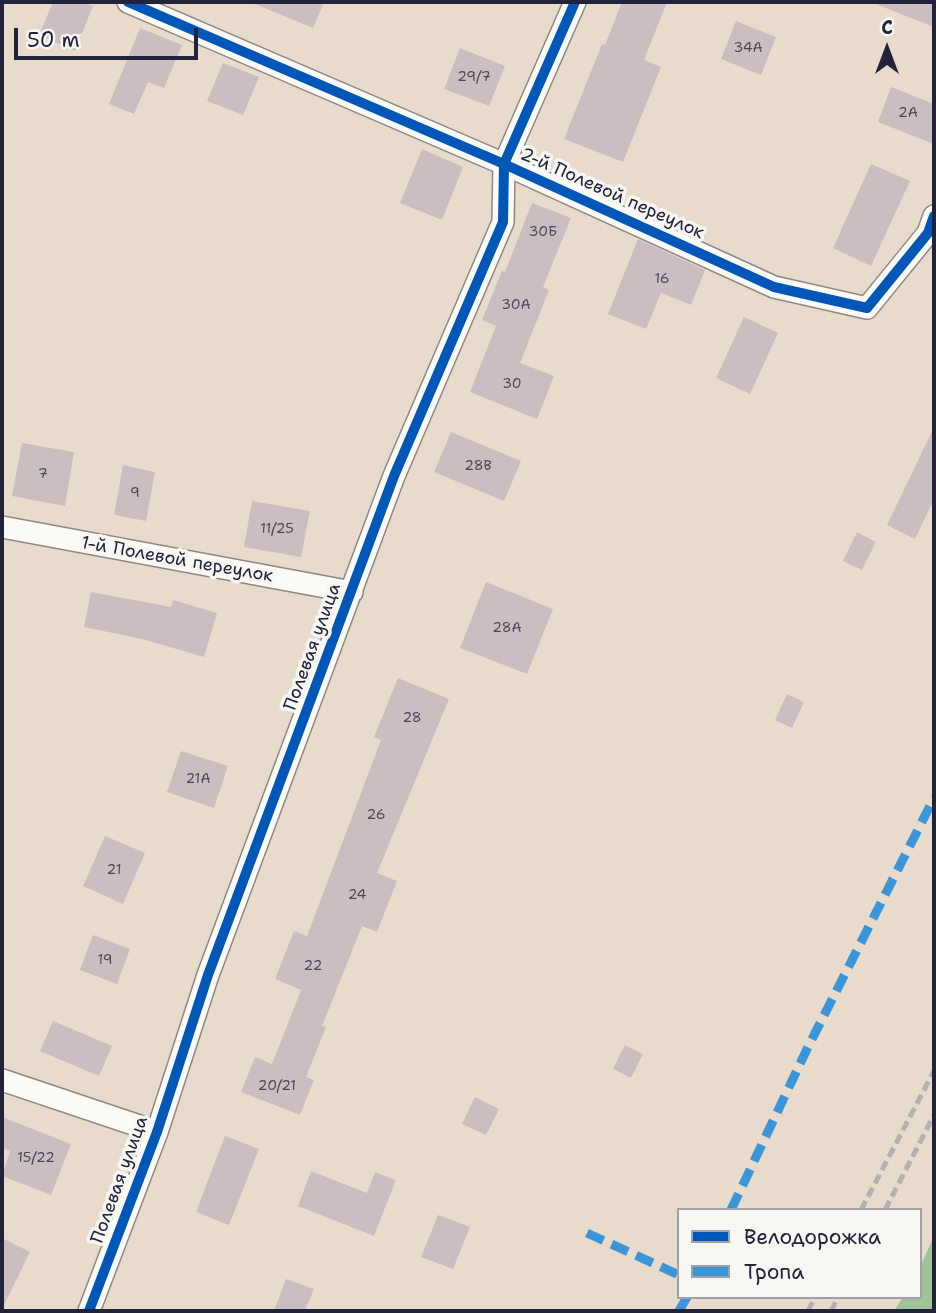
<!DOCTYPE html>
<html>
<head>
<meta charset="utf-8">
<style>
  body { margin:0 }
  #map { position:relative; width:936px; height:1313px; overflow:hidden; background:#e8dbcc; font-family:"Shantell Sans",sans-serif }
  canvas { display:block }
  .frame { position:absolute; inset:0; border:4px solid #22223b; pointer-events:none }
  .legend { position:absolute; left:677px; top:1208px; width:245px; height:91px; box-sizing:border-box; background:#f6f6f2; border:2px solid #a1a1a9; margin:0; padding:9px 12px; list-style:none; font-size:21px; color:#22223b }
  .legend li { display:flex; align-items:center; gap:14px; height:35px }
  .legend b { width:35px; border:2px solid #a1a1a9 }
  .north { position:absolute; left:852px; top:14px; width:70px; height:70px; -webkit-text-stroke:5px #f6f6f2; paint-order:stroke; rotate:0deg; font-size:19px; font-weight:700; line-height:28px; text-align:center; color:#22223b }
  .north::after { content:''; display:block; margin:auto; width:24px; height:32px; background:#22223b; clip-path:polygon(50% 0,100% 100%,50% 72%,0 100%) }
  .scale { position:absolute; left:14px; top:28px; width:184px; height:32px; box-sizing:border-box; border:4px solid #22223b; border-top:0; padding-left:9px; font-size:21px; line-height:24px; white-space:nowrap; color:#22223b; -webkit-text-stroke:5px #f6f6f2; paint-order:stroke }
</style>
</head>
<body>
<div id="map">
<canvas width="936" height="1313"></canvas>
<div class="frame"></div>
<ul class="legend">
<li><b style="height:9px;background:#0057b8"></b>Велодорожка</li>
<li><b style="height:9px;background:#3b95d9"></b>Тропа</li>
</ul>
<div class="north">С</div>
<div class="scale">50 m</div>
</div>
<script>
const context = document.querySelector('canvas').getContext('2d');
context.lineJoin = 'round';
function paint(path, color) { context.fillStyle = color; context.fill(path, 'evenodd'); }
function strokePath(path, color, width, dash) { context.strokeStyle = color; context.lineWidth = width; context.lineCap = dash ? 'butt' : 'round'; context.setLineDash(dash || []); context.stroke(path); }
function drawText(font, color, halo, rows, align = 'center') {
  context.font = font + ' "Shantell Sans",sans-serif'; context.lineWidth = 7; context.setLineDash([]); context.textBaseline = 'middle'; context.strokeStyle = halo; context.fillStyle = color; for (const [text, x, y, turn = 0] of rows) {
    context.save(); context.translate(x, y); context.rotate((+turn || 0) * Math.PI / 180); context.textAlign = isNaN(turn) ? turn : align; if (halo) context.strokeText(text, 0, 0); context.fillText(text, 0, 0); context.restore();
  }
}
paint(new Path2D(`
  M934,1236V1311H894L903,1297H920V1267Z`), '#a1c39c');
paint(new Path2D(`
  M53,2H82L93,6L75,51L39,35Z
  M250,2H324L313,28Z
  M622,2H667L644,60L661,67L623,162L564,139L602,44L605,45Z
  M874,2H934V27L873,3Z
  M736,21L776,37L761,75L721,59Z
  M140,28L182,45L164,88L148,82L134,114L109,104Z
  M460,48L505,66L489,106L444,89Z
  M223,63L259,77L243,115L207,101Z
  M891,87L934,104V144L878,122Z
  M422,149L463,167L442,220L400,203Z
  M871,164L910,181L871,266L833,248Z
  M532,203L571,218L543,287L549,290L520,363L554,376L537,419L470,392L496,326L482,320L502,271L505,272Z
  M638,239L705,270L691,305L661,293L646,329L608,314Z
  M744,317L778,333L750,394L716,378Z
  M934,427V499L915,539L887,525Z
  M451,432L521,461L504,501L434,472Z
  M22,443L74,452L65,506L12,496Z
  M123,465L155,472L146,521L114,515Z
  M252,501L310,511L301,557L244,547Z
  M857,532L876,542L862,570L843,561Z
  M486,582L553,609L527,674L460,648Z
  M91,592L171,607L173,600L217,613L204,657L142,639L84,627Z
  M398,678L449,699L377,873L397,881L377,932L362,926L322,1026L326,1027L306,1077L314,1080L300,1115L241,1092L255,1057L272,1064L301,990L275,979L294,931L307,936L381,740L374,737Z
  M787,694L804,702L792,728L775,720Z
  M181,751L228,766L214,808L167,792Z
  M105,836L145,853L123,904L83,886Z
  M93,935L130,949L117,984L80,970Z
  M53,1021L112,1046L99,1076L40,1051Z
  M625,1045L643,1054L631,1078L613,1069Z
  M475,1097L499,1109L486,1135L462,1124Z
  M2,1117L71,1144L51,1195L2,1176L10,1151L2,1147Z
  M225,1136L259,1149L229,1225L196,1212Z
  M311,1171L367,1193L375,1172L396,1180L374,1236L298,1206Z
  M438,1215L470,1227L453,1269L421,1257Z
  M2,1238L30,1252L2,1309Z
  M286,1279L314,1289L305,1311H274Z`), '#cbbec0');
const street = new Path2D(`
  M128,2L504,164L774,287L867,308L928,233L934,216
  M2,527L352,592
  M2,1080L157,1132
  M89,1311L157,1132L208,975L394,476L503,222L504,164L575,2`);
strokePath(street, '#8e8884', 24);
strokePath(street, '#fcfaf7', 21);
strokePath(new Path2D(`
  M861,1210L934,1071
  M885,1210L934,1115
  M808,1311L815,1297
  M831,1311L838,1297`), '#b3b1b2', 5, [10, 5]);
strokePath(new Path2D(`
  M731,1210L807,1049L934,798
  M587,1233L679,1275
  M679,1311L687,1297`), '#3b95d9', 9, [18, 9]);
strokePath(new Path2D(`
  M128,2L504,164L774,287L867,308L928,233L934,216
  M89,1311L157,1132L208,975L394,476L503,222L504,164L575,2`), '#0057b8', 10);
drawText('14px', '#4c495c', null, [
  ["34А",748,48],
  ["29/7",474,77],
  ["2А",908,113],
  ["30Б",543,232],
  ["16",662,279],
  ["30А",516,305],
  ["30",512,384],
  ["28В",478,466],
  ["7",43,474],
  ["9",135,493],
  ["11/25",277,529],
  ["28А",507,628],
  ["28",412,718],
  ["21А",198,779],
  ["26",376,815],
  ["21",114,870],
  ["24",357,895],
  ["19",105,960],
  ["22",313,966],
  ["20/21",277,1086],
  ["15/22",36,1158]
]);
drawText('18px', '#22223b', '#f6f6f2', [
  ["2-й Полевой переулок",612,194,24],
  ["1-й Полевой переулок",177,560,10],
  ["Полевая улица",313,647,-70],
  ["Полевая улица",120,1180,-70]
]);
</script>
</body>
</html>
